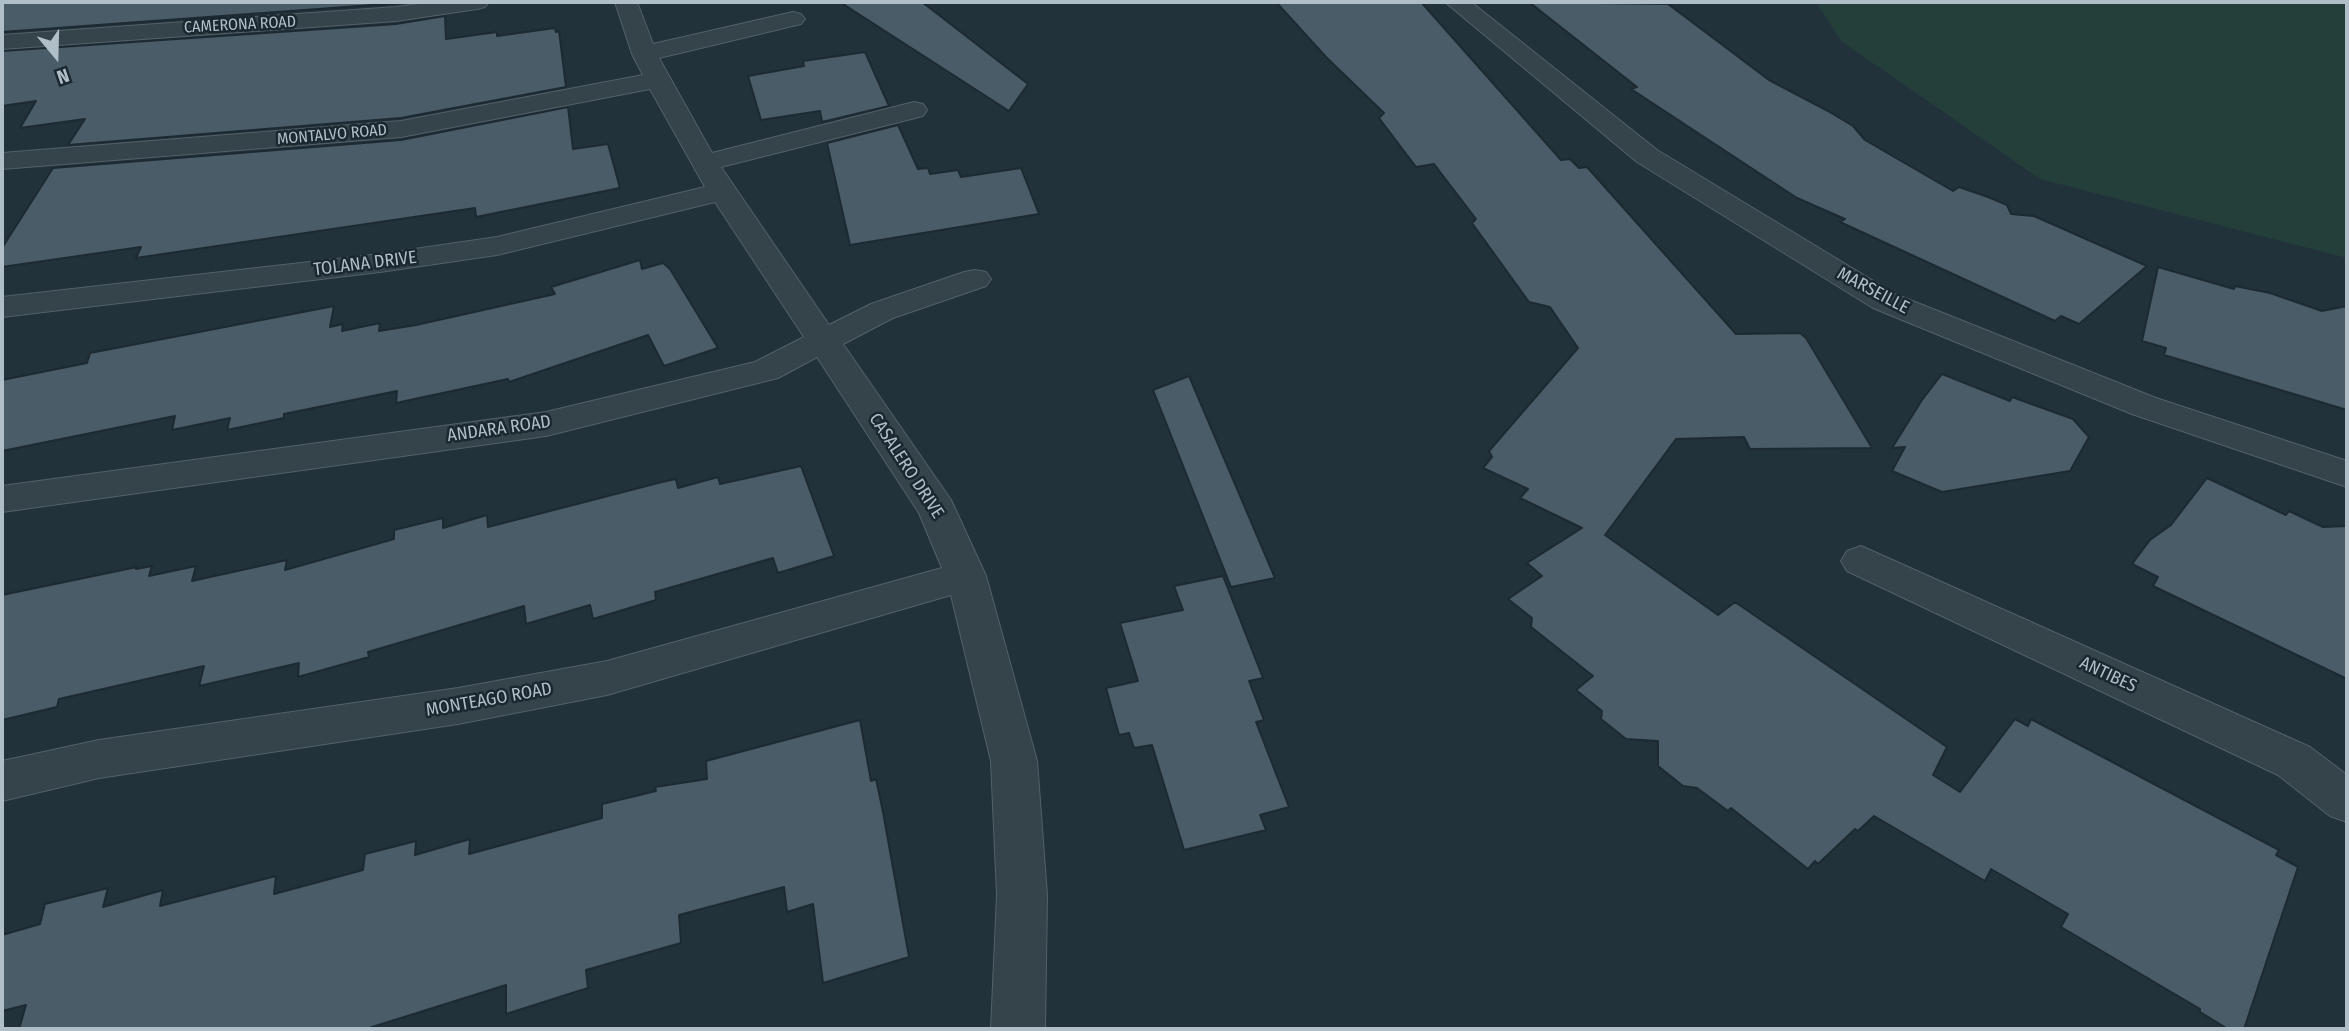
<!DOCTYPE html>
<html>
<head>
<meta charset="utf-8">
<style>
  body { margin:0 }
  #map { position:relative; width:2349px; height:1031px; overflow:hidden; background:#21323b; font-family:"Fira Sans Condensed",sans-serif }
  canvas { display:block }
  .frame { position:absolute; inset:0; border:4px solid #b0bec7; pointer-events:none }
  .north { position:absolute; left:21px; top:21px; width:70px; height:70px; -webkit-text-stroke:5px #1b2830; paint-order:stroke; rotate:161deg; font-size:19px; font-weight:700; line-height:28px; text-align:center; color:#b0bec7 }
  .north::after { content:''; display:block; margin:auto; width:24px; height:32px; background:#b0bec7; clip-path:polygon(50% 0,100% 100%,50% 72%,0 100%) }
</style>
</head>
<body>
<div id="map">
<canvas width="2349" height="1031"></canvas>
<div class="frame"></div>
<div class="north">N</div>
</div>
<script>
const context = document.querySelector('canvas').getContext('2d');
context.lineJoin = 'round';
function paint(path, color) { context.fillStyle = color; context.fill(path, 'evenodd'); }
function strokePath(path, color, width, dash) { context.strokeStyle = color; context.lineWidth = width; context.lineCap = dash ? 'butt' : 'round'; context.setLineDash(dash || []); context.stroke(path); }
function drawText(font, color, halo, rows, align = 'center') {
  context.font = font + ' "Fira Sans Condensed",sans-serif'; context.lineWidth = 5; context.setLineDash([]); context.textBaseline = 'middle'; context.strokeStyle = halo; context.fillStyle = color; for (const [text, x, y, turn = 0] of rows) {
    context.save(); context.translate(x, y); context.rotate((+turn || 0) * Math.PI / 180); context.textAlign = isNaN(turn) ? turn : align; if (halo) context.strokeText(text, 0, 0); context.fillText(text, 0, 0); context.restore();
  }
}
paint(new Path2D(`
  M1816,2H2347V258L2040,179L1841,41Z`), '#243e3a');
const building = new Path2D(`
  M2,2H414L2,32Z
  M840,2H922L1028,84L1009,111Z
  M1276,2H1421L1561,160L1570,159L1579,168L1587,167L1736,334L1800,333L1806,338L1872,448L1750,449L1744,437L1676,439L1605,535L1718,615L1735,602L1947,747L1933,775L1960,792L2015,719L2028,726L2031,719L2279,850L2276,855L2298,867L2244,1029H2228L2200,1012V1009L2061,927L2068,914L1991,869L1985,881L1874,816L1858,831L1855,829L1818,864L1815,861L1808,869L1731,808L1728,811L1697,788L1683,786L1658,766V741L1626,739L1601,719L1602,711L1576,690L1593,676L1531,627L1532,618L1508,599L1542,576L1527,563L1582,528L1520,498L1528,489L1483,468L1492,457L1489,451L1578,348L1550,307L1529,302L1472,223L1476,219L1434,164L1416,167L1379,118L1384,113L1326,57Z
  M1529,2L1668,4L1769,80L1828,111L1853,126L1865,140L1953,191L1959,187L1988,197L2007,205L2011,214L2034,216L2147,266L2079,324L2061,316L2055,321L1840,222L1845,219L1797,198L1631,89L1637,87Z
  M445,16L446,39L497,32V36L555,28L556,32L559,31L566,87L401,118L68,145L85,119L20,128L36,101L2,106V51L396,24Z
  M865,52L889,106L822,122L820,111L761,120L748,76L804,66L803,61Z
  M568,107L573,149L608,144L620,188L476,217L475,208L136,258L141,247L2,267V248L53,168L401,140Z
  M898,125L918,169L928,168L930,174L958,170L961,177L1021,168L1039,214L850,245L827,143Z
  M640,260L642,269L663,263L670,269L718,348L664,366L648,335L509,382L508,379L396,403L397,391L284,414V418L227,430L230,418L172,430L175,416L2,451V380L87,363L90,353L334,306L330,327L343,324L342,331L380,323L379,331L416,325L555,294L551,287Z
  M2158,267L2234,289L2235,286L2270,293L2322,311L2347,306V410L2164,355L2166,348L2142,341Z
  M1942,374L2010,401L2012,397L2073,419L2089,437L2070,471L1942,492L1892,471L1905,447L1892,448L1922,400Z
  M1189,376L1275,578L1231,587L1153,390Z
  M801,466L834,556L778,573L773,558L655,592L656,600L593,619L590,605L526,624L524,606L368,652L369,657L298,677L299,663L199,686L204,666L59,699L57,707L2,720V595L137,567L136,569L152,566L149,576L196,566L192,581L287,560L285,570L394,539V530L443,518V528L487,515L488,527L662,482L676,479L678,488L718,477L720,484Z
  M2207,478L2286,515L2289,511L2323,527L2347,526V679L2153,586L2158,577L2132,564L2150,540L2171,525Z
  M1223,576L1263,678L1249,681L1264,720L1256,722L1289,807L1260,815L1266,830L1184,850L1152,745L1134,748L1129,733L1119,735L1106,688L1138,681L1120,623L1183,610L1174,586Z
  M860,720L871,781L876,779L883,812L909,957L823,983L813,904L787,912L784,887L679,915L681,943L586,970L588,988L506,1014V985L366,1029H19L26,1005L2,1011V935L40,924L45,904L108,888L103,907L163,890L160,906L276,876L274,894L363,870L365,854L416,841L415,855L470,839L469,854L602,818V804L656,791L655,787L707,779L706,761Z`);
paint(building, '#4a5c67');
strokePath(building, '#1d2a32', 2);
const minor = new Path2D(`
  M431,2H489L485,7L477,9L396,21L2,49V35L396,7Z
  M615,2H637L653,44L793,12L801,14L805,19L801,24L659,58L712,153L914,102L923,104L927,110L923,116L721,167L829,325L871,304L964,272L975,270L986,272L991,279L986,286L893,318L843,344L951,500L986,576L1037,761L1047,895L1045,1029H991L997,895L991,761L951,595L607,695L458,724L99,778L2,801V761L99,740L458,688L607,661L942,568L919,513L817,357L778,378L546,436L2,512V486L546,412L755,362L804,337L715,202L497,255L380,272L2,317V297L380,254L497,237L705,187L650,89L401,137L2,169V153L401,121L643,75L632,54Z
  M1445,2H1471L1657,150L1895,294L2156,398L2347,461V487L2132,414L1873,308L1637,162Z
  M1861,546L2310,747L2347,775V822L2330,816L2278,775L1847,571L1841,561L1847,551Z`);
strokePath(minor, '#536169', 2);
paint(minor, '#35434b');
drawText('16px', '#b0bec7', '#1b2830', [
  ["CAMERONA ROAD",240,25,-3],
  ["MONTALVO ROAD",332,135,-5]
]);
drawText('18px', '#b0bec7', '#1b2830', [
  ["TOLANA DRIVE",365,264,-7],
  ["MARSEILLE",1873,291,28],
  ["ANDARA ROAD",499,429,-8],
  ["CASALERO DRIVE",906,466,57],
  ["ANTIBES",2108,675,25],
  ["MONTEAGO ROAD",489,700,-10]
]);
</script>
</body>
</html>
